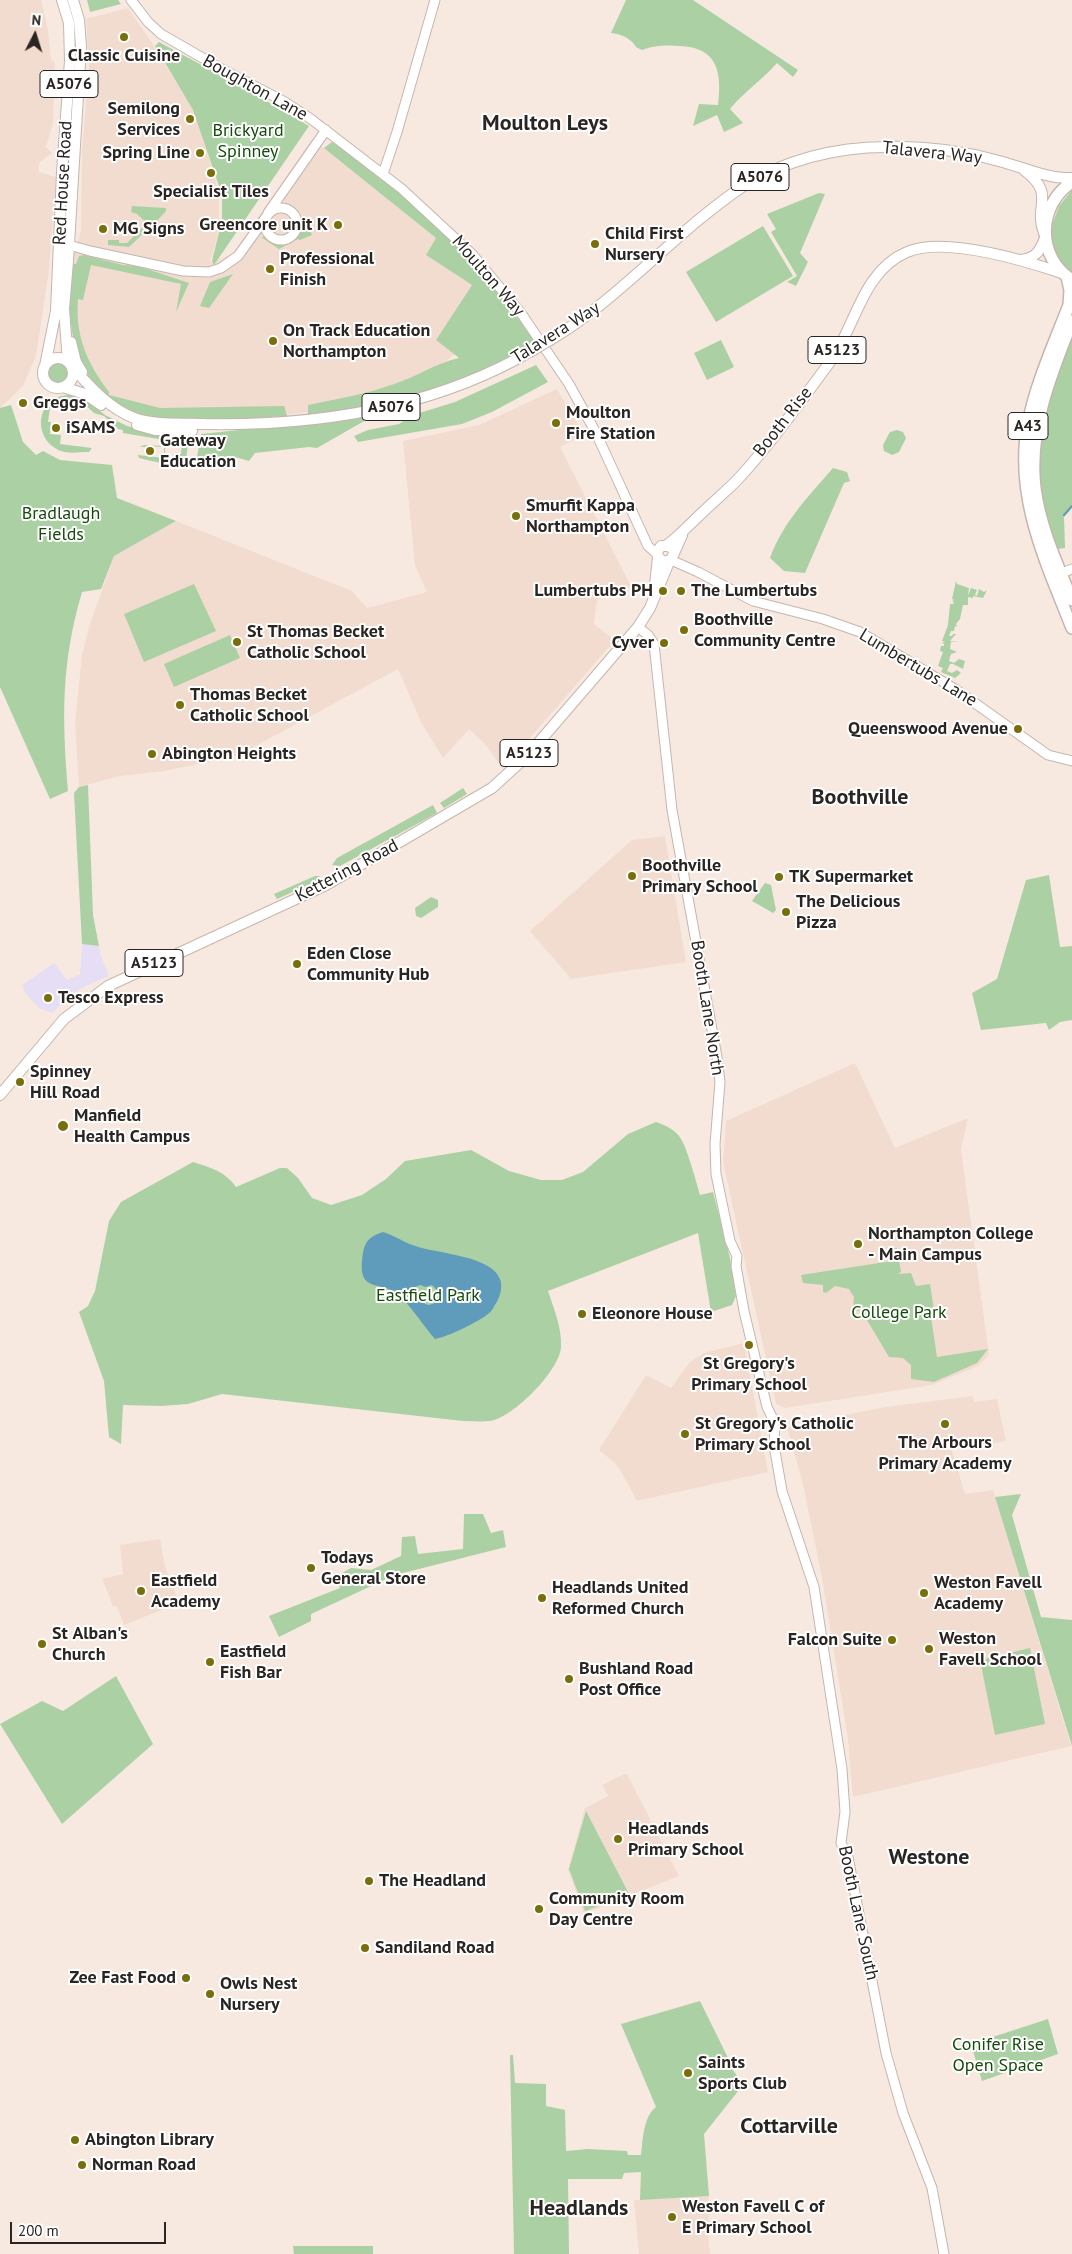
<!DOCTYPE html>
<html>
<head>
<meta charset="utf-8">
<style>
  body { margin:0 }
  #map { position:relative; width:1072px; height:2254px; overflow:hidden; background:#f8e9e0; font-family:"PT Sans",sans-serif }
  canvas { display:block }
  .north { position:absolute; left:10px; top:10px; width:50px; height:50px; -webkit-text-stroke:4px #fff; paint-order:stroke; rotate:5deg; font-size:14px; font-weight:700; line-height:20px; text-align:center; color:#2a2522 }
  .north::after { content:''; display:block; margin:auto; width:18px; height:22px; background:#2a2522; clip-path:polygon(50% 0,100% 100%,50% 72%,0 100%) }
  .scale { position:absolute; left:10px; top:2222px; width:156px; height:22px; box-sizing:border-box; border:2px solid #2a2522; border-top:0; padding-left:6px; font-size:15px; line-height:18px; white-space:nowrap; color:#2a2522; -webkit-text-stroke:4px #fff; paint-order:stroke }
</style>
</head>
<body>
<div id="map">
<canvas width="1072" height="2254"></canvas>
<div class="north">N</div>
<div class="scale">200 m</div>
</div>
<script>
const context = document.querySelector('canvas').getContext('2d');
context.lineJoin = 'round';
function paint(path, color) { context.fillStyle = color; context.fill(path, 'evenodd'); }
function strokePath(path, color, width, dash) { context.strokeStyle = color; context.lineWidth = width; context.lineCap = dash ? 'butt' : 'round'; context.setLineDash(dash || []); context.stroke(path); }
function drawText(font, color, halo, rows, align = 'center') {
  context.font = font + ' "PT Sans",sans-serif'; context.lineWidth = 4; context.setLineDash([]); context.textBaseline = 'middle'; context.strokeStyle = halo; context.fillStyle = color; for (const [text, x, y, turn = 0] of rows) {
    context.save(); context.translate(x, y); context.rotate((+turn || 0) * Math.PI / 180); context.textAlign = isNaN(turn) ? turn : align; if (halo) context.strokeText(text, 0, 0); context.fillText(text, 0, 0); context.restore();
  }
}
paint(new Path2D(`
  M82,944L99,946L101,956L109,976L88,985L72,994L52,1013L39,1008L26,994L22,985L54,963L67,980L80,974Z`), '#e6def4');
paint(new Path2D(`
  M0,0H41L48,30L51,60L55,62L53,123L46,147L52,153L39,163V172L56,177L49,270L36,356L23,386L0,408Z
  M128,8L150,40L193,110L198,122L219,192V230L212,257L209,259L212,263L233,253L312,139L354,170L436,238L426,255L472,285L436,340L454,354L447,361L396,384L365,393L308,405V412L244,420L164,421L94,388L78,361L65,309L66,285L81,230L82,149L89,68L86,19Z
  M557,389L584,435L560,447L631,586L597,600L594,624L615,640L503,769L484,743L469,729L443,758L422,724L398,669L237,756L164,771L120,776L79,787L75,724L82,655L89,627L114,556L176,521L352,591L367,608L427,592L415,566L403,441L479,425Z
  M665,836L686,962L571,979L530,931L632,840Z
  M855,1063L895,1148L968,1118L961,1149L989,1355L978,1366L932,1385L785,1408L776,1404L723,1162L726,1121Z
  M744,1343L768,1472L637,1501L618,1466L599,1450L646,1375L671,1388L690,1362L704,1353Z
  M973,1396L974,1402L997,1399L1006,1441L952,1450L965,1494L993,1490L1071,1746L853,1797L848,1739L822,1578L803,1484L787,1427L885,1407Z
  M160,1539L165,1567L179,1603L124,1625L117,1606H113L102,1579L123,1574L120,1545Z
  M624,1774H627L679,1876L584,1914L568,1870L585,1808L608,1796L602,1785Z
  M709,2196L708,2234L710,2254H639L634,2200Z`), '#f2dccf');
paint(new Path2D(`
  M87,0H118L121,4L90,12Z
  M626,0H693L798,70L793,77L777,63C762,80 744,92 730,109L743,123L724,132L717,115L693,126L699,104L718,105C722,73 718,48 681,46C666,45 656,45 642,50L636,47C631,38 621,34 611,33Z
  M159,42L248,90L309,126L214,265L212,261L222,220V195L193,110L155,46Z
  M332,142C389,181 441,227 487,279C505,298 520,322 536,343L491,368L403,401L308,416V405C337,399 366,394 394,384C416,377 436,363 459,358L436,340L472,285L426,255L436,238L324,148Z
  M1072,190V276L1068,273L1051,248V228L1059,206Z
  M819,193L825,194L800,253L808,262L796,286L787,282L797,276L771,232L776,229L767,214Z
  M132,206L166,208V211L151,227L137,214L131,212Z
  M763,226L793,276L716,322L686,272Z
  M143,227L147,230L129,247L108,245V240H119V243H127Z
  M301,228L310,230L312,235L300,240L298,239L279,249L261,237C269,236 276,243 286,242Z
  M75,253L72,264H76L79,256L84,255L123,265L138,266L189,283L176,312L181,284L91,265L83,300L78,299C75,336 87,363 109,392V395L160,408L284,406L287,416C245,418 178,428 139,416C101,406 78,367 72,331C67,306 72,280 71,255Z
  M233,274L209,308L200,306L210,282Z
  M1072,334V508L1064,517L1065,548L1058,549C1021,467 1044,413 1072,334Z
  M721,340L734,367L707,380L694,353Z
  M47 373a11 11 0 1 1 22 0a11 11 0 1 1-22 0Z
  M536,365L548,382L492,412L462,424L358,442L354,436L368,430L399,424L413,415L455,402Z
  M68,395L83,397L105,415L127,426L154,433L184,437L188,444L186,460C175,468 152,461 139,458L138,455L164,458V447L146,446L144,455L145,447H140L144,445L166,446L167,448H165V458L174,459V455L181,454L182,443L123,433V430L118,429L104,416L94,413L80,400L61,399V409L50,408L48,422H51L50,434L61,435L60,444L92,448L89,452C80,452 70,454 61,451C32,440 35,397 68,395Z
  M11,405L23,442L36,455L43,451L60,460L112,465L117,498L176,521L114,556L101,589L82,592C61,663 62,718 68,791L50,799L0,687V408Z
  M373,416L317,448L309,447L255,453L249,461L235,457L207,458L204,463L197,457L201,434Z
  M897,430L903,432L906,438L899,452L892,455L884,451L883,445L890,432Z
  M833,468L847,472L850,481L844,483L805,573L784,571L770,558C783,522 809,496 833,468Z
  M956,581L957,584L969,588L968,596L971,588L977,590L975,595L977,596L979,589L984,592L987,590L983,598L973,596V598L968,597V605H963L960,619L956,624L957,627L955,626L954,631H951L949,636H952L953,634H956L950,641L958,642H951L950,649L957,652L951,654L949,661L954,663L959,659L965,661L963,669L953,664H950L947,671L952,673L957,670L961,673L955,678L941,672L943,668L938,666L943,652L940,651L941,646H944V644L942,643L945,642L942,641L948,625L950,604H953L954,602L952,601L954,600L952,599Z
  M194,584L216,631L144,662L124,614Z
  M230,635L240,658L174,687L164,664Z
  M88,785L93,915L99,946L82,944L74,793L79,787Z
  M463,788L467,794L444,808L440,803Z
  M433,805L437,813L340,866L332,865L337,858Z
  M1049,875L1060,947L1072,946V1020L1060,1022L1049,1030L1046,1023L981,1030L972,993L997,979L1026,880Z
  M315,876H320L319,880L277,899L274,894Z
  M765,883L771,885L776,910L773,913L752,901Z
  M431,897L438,900V907L421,918L416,916L415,908Z
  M656,1122C665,1125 676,1130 681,1139C687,1148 697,1184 700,1195L713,1192L730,1258L736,1296L732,1305L711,1312L698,1233L548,1291C554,1309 562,1328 561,1347C560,1370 513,1418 490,1421C481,1422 472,1421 463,1421L222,1394L188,1404L161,1406L123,1405L121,1444L109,1437L104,1381L79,1312L88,1306L95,1291L109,1221L121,1202L193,1162C210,1167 226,1172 236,1187L280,1168H287L298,1178L312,1198L331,1205L362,1195L386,1179L405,1161L471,1150L509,1171L541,1180H562L583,1172L628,1134Z
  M897,1248L901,1272L898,1274L911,1273L916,1286L930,1284L934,1310L931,1317L937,1357L988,1349L977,1363L934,1382L911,1379V1365L903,1358L889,1357L861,1310L858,1311L853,1308L854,1297L849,1289L835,1286L826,1293L823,1292V1285L803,1283L801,1275L892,1261L890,1249Z
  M1021,1494L1012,1515L1041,1617L1072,1620V1746L995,1497Z
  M464,1514H483L491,1533L503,1530L506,1547L395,1575L311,1614V1621L279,1637L269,1616L340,1588L335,1577L351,1568L371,1570L401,1556L402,1537L415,1536L418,1554L463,1549Z
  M1030,1648L1045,1724L995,1735L980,1660Z
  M116,1676L153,1744L62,1824L0,1724L42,1701L63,1711Z
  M586,1811L629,1894L585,1911L569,1869Z
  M700,2001L729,2060L727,2061L743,2085L704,2134L709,2196L640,2200L641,2172L624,2173L622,2179H568L569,2254H514L510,2055H513L515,2083L546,2084V2106L565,2110L566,2151L588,2149L627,2151L628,2155H641C643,2140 643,2117 656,2107L621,2024Z
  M1048,2019L1058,2054L982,2081L971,2044Z
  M293,2246H373V2254H294Z`), '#abd0a4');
paint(new Path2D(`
  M383,1232C396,1236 408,1245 422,1248C452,1256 528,1259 492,1310C486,1319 445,1338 435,1339C423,1325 413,1309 400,1296C380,1278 356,1296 363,1253C365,1240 371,1236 383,1232ZM420,1285L426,1287L432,1285L439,1292L435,1303L429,1305L425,1304L413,1288Z`), '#5f9bba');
strokePath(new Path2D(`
  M1064,515L1072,506`), '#5f9bba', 2);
const secondary = new Path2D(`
  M131,0L148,22L161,34L220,68L285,102L311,119L402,189L472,254L521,313L569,384L596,433L648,546L657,554
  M383,174L397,132L435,0
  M265 224a16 16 0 1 1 32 0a16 16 0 1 1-32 0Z
  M268,213L326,130
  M65,242L69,245L90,251L183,271L209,272L221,268L238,256L266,217
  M671,560L698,572L753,601L823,619L860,632L955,689L1048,755L1072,761
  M1057,575L1072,569
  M638,627L648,635L654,644L672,810L717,1057L720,1082L715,1144L716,1174L730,1241L737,1256L736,1266L744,1311L767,1407L774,1421L775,1451L782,1491L814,1587L842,1769L845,1812L841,1843L848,1857L886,2053L903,2113L932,2188L944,2254`);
const primary = new Path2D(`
  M1024,170C1057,195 1033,204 1044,233
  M1021,260C1036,258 1040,251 1045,238
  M550,340C621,298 674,233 742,187C784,160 836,147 886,147C923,146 963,151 999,161C1022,167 1048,179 1072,178
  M71,342L76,362L82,372
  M43 373a15 15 0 1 1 30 0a15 15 0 1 1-30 0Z
  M68,362L64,309L68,261L81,46L79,20L73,0
  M45,366L56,311L62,172L70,61L69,23L62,0
  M71,366C90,386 108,408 134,418C157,426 182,423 206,424C319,426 434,408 533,350
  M63,387L85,394L101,405
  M137,425L155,430L192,431
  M667,545C680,535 691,523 703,512C715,500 728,490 739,478C772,442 801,401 830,362C856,326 862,271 907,252C945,236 1023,260 1062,273
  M674,550L669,546H661L657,552L658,557L664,562L671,560L682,535
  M655,585L658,557
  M0,1095L64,1019L108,986L326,885L492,788L527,756L638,627L650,608L669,562`);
const highway = new Path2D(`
  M1072,182C1037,205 1036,257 1072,280
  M1067,277L1070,290L1069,305C1054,344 1036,383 1028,424C1014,496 1046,562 1072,628
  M1072,321C1051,374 1028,430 1035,488C1040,527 1057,564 1072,600`);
strokePath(secondary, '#c4b6ae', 11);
strokePath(primary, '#c4b6ae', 12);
strokePath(highway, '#c4b6ae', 14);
strokePath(secondary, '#fff', 9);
strokePath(primary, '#fff', 10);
strokePath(highway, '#fff', 11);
const primaryBridge = new Path2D(`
  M533,350L550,340`);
strokePath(primaryBridge, '#c4b6ae', 12, []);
strokePath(primaryBridge, '#fff', 10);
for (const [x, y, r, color] of [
  [124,37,5,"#7a6e0a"],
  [190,119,5,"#7a6e0a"],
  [200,153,5,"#7a6e0a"],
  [211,173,5,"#7a6e0a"],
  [338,225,5,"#7a6e0a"],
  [103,229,5,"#7a6e0a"],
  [595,244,5,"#7a6e0a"],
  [270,269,5,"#7a6e0a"],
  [273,341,5,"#7a6e0a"],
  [23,403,5,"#7a6e0a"],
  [556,423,5,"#7a6e0a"],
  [56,428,5,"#7a6e0a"],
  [150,451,5,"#7a6e0a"],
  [516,516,5,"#7a6e0a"],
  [663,591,5,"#7a6e0a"],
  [681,591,5,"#7a6e0a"],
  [684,630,5,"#7a6e0a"],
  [237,642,5,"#7a6e0a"],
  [664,643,5,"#7a6e0a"],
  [180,705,5,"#7a6e0a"],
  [1018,729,5,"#7a6e0a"],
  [152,754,5,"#7a6e0a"],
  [632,876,5,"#7a6e0a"],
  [779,877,5,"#7a6e0a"],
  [786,912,5,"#7a6e0a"],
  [297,964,5,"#7a6e0a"],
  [48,998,5,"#7a6e0a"],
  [20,1082,5,"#7a6e0a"],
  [63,1126,6,"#7a6e0a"],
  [858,1244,5,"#7a6e0a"],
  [582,1314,5,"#7a6e0a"],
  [749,1345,5,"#7a6e0a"],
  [945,1424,5,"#7a6e0a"],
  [685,1434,5,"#7a6e0a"],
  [311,1568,5,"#7a6e0a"],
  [141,1591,5,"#7a6e0a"],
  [924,1593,5,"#7a6e0a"],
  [542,1598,5,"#7a6e0a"],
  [892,1640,5,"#7a6e0a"],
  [42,1644,5,"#7a6e0a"],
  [929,1649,5,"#7a6e0a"],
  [210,1662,5,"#7a6e0a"],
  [569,1679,5,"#7a6e0a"],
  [618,1839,5,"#7a6e0a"],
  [369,1881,5,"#7a6e0a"],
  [539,1909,5,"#7a6e0a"],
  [365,1948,5,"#7a6e0a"],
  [186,1978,5,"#7a6e0a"],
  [210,1994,5,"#7a6e0a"],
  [688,2073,5,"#7a6e0a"],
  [75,2140,5,"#7a6e0a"],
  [82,2165,5,"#7a6e0a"],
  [672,2217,5,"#7a6e0a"]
]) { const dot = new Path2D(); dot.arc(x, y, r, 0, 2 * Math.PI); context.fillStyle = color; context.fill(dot); strokePath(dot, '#fff', 2); }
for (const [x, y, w] of [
  [69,84,58],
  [760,177,58],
  [837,350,58],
  [391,407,58],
  [1028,426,40],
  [529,753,58],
  [154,963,58]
]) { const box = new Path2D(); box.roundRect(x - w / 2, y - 13.5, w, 27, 4); context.fillStyle = '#fff'; context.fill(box); strokePath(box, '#2a2522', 1); }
drawText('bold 16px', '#2a2522', null, [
  ["A5076",69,84],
  ["A5076",760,177],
  ["A5123",837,350],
  ["A5076",391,407],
  ["A43",1028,426],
  ["A5123",529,753],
  ["A5123",154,963]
]);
drawText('bold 18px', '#2a2522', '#fff', [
  ["Classic Cuisine",124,56,"center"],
  ["Semilong",180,109,"right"],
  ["Services",180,130,"right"],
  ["Spring Line",190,153,"right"],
  ["Specialist Tiles",211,192,"center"],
  ["Greencore unit K",328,225,"right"],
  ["MG Signs",113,229],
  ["Child First",605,234],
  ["Nursery",605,255],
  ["Professional",280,259],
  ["Finish",280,280],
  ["On Track Education",283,331],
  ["Northampton",283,352],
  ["Greggs",33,403],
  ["Moulton",566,413],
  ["Fire Station",566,434],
  ["iSAMS",66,428],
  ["Gateway",160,441],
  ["Education",160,462],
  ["Smurfit Kappa",526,506],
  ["Northampton",526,527],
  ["Lumbertubs PH",653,591,"right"],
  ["The Lumbertubs",691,591],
  ["Boothville",694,620],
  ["Community Centre",694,641],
  ["St Thomas Becket",247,632],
  ["Catholic School",247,653],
  ["Cyver",654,643,"right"],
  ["Thomas Becket",190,695],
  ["Catholic School",190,716],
  ["Queenswood Avenue",1008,729,"right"],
  ["Abington Heights",162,754],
  ["Boothville",642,866],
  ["Primary School",642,887],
  ["TK Supermarket",789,877],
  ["The Delicious",796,902],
  ["Pizza",796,923],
  ["Eden Close",307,954],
  ["Community Hub",307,975],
  ["Tesco Express",58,998],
  ["Spinney",30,1072],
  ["Hill Road",30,1093],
  ["Manfield",74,1116],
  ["Health Campus",74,1137],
  ["Northampton College",868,1234],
  ["- Main Campus",868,1255],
  ["Eleonore House",592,1314],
  ["St Gregory's",749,1364,"center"],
  ["Primary School",749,1385,"center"],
  ["St Gregory's Catholic",695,1424],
  ["Primary School",695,1445],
  ["The Arbours",945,1443,"center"],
  ["Primary Academy",945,1464,"center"],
  ["Todays",321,1558],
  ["General Store",321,1579],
  ["Eastfield",151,1581],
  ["Academy",151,1602],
  ["Weston Favell",934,1583],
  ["Academy",934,1604],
  ["Headlands United",552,1588],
  ["Reformed Church",552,1609],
  ["St Alban's",52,1634],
  ["Church",52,1655],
  ["Weston",939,1639],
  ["Favell School",939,1660],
  ["Falcon Suite",882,1640,"right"],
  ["Eastfield",220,1652],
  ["Fish Bar",220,1673],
  ["Bushland Road",579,1669],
  ["Post Office",579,1690],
  ["Headlands",628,1829],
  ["Primary School",628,1850],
  ["The Headland",379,1881],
  ["Community Room",549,1899],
  ["Day Centre",549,1920],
  ["Sandiland Road",375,1948],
  ["Zee Fast Food",176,1978,"right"],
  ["Owls Nest",220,1984],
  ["Nursery",220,2005],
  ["Saints",698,2063],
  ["Sports Club",698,2084],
  ["Abington Library",85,2140],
  ["Norman Road",92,2165],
  ["Weston Favell C of",682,2207],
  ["E Primary School",682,2228]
], 'left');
drawText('18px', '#2a2522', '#fff', [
  ["Boughton Lane",255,88,29],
  ["Talavera Way",932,153,6],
  ["Red House Road",63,183,-87],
  ["Moulton Way",488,276,49],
  ["Talavera Way",556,333,-32],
  ["Booth Rise",783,422,-52],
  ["Lumbertubs Lane",918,668,31],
  ["Kettering Road",347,871,-28],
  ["Booth Lane North",707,1008,81],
  ["Booth Lane South",858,1913,78]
]);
drawText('18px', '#154a0a', '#fff', [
  ["Brickyard",248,131],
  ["Spinney",248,152],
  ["Bradlaugh",61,514],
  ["Fields",61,535],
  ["Eastfield Park",428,1296],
  ["College Park",899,1313],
  ["Conifer Rise",998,2045],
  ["Open Space",998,2066]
]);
drawText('bold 22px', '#2a2522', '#fff', [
  ["Moulton Leys",545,124],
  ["Boothville",860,798],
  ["Westone",929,1858],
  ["Cottarville",789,2127],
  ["Headlands",579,2209]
]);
</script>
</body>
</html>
